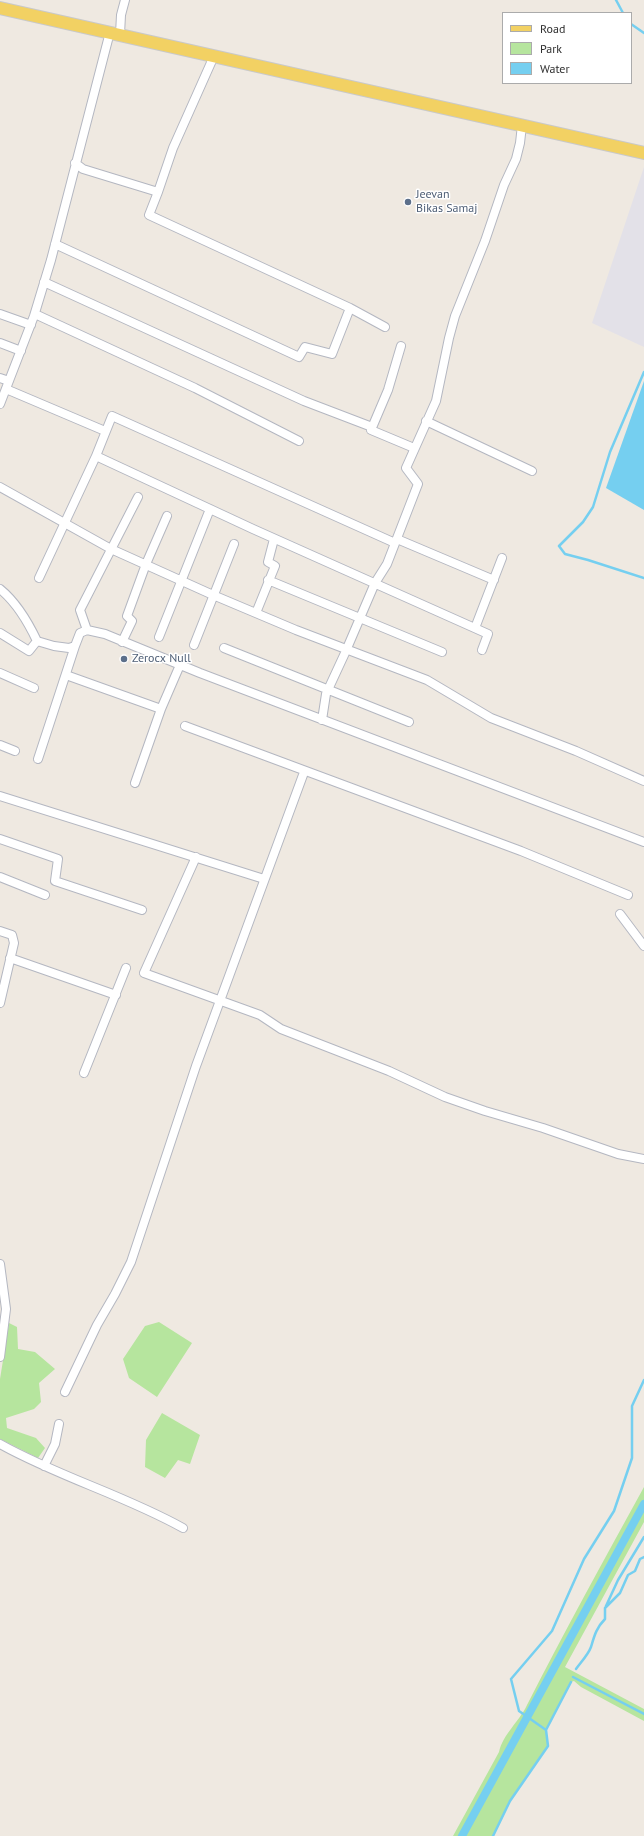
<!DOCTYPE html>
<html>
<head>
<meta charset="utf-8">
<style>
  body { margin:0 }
  #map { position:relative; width:644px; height:1836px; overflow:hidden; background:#efe9e1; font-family:"PT Sans",sans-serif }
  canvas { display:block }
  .legend { position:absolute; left:502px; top:12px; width:130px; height:72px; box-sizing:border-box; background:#fff; border:1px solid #ababab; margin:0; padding:5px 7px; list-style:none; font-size:12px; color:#2e2e2e }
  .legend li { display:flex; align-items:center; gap:8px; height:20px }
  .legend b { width:20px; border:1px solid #ababab }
</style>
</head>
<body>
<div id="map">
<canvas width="644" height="1836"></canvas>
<ul class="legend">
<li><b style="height:5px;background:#f2d163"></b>Road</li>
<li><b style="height:11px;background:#b6e59e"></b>Park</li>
<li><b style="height:11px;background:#75cff0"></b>Water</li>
</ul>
</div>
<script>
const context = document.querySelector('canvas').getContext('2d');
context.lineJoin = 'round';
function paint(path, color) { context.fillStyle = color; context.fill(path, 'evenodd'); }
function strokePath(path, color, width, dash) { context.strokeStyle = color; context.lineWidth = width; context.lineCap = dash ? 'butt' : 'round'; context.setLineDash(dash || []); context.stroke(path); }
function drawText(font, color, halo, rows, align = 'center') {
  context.font = font + ' "PT Sans",sans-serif'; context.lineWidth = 3; context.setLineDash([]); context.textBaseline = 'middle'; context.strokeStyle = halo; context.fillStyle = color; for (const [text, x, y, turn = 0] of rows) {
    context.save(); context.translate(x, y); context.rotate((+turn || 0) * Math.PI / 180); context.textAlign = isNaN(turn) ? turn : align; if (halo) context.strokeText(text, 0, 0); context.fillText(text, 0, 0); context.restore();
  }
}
paint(new Path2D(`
  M644,167V347L592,323Z`), '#e3e1e8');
paint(new Path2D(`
  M159,1322L192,1343L157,1397L129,1378L123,1359L145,1326Z
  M9,1323L17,1327L18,1349L35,1352L55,1369L39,1383L41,1402L34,1409L6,1418L7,1428L36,1438L45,1448L38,1458L0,1439V1379Z
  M162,1413L200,1435L190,1464L178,1460L165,1478L145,1467L146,1440Z
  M644,1487V1522L565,1667L644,1709V1721L581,1687L574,1681L571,1682L546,1730L548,1746L510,1801L493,1836H453L499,1752C503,1734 519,1722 527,1705C564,1632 604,1560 644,1487Z`), '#b6e59e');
paint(new Path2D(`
  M644,381V510L606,488Z`), '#75cff0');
strokePath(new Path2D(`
  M616,0L623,13
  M631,24L644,33
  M644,372L610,452L593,507L583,522L559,546L565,554L588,560L644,578
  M606,1606L618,1580L644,1537
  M576,1669C581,1662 588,1655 591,1647C594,1637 596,1628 605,1619V1608L620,1593L628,1575L635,1571L640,1559L644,1557
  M573,1677L644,1714
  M546,1730L571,1682
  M493,1836L510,1801L548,1746L546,1730L519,1711L511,1679L552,1631L584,1559L614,1511L632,1458V1406L644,1380`), '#75cff0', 2.5);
strokePath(new Path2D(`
  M462,1836L644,1504`), '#75cff0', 8);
const minor = new Path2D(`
  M120,34L121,15L125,0
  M75,163L83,169L158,192L149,215L350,308L385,327
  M158,192L173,148L214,56
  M55,244L299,357L305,347L332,354L350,308
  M44,282L304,401L372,427
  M0,314L31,325
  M35,314L195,388L299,441
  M0,343L21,351
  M401,346L388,390L371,430L414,448
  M0,378L9,381
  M6,389L105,431
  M0,404L34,316L51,260L110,32
  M426,421L532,471
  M96,456L253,529L488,634L482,650
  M0,487L111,549L213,595L296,630L427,680L491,718L576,751L644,781
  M397,539L494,580
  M39,578L96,456L112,416L395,543
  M268,580L442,652
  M0,589C16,602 28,622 37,641L54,646L69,648L75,646L80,633L87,630L105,634L200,673L644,842
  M256,613L275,566L268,562L274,539
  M475,628L502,558
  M87,630L80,610L138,497
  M0,633L29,651L37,641
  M159,637L210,509
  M122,642L132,621L127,616L146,564L167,516
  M194,645L234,544
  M224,648L409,722
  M0,673L34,688
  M66,675L161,709
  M322,720L326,694L345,653L375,583L387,564L418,484L406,468L436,401L449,338L455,316L485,241L504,185L516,159L520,143L522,125
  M185,726L521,851L628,895
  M0,745L15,751
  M38,759L75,646
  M135,783L161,709L180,665
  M0,796L264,879
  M0,839L58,859L55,881L142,910
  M196,857L144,973L260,1015L281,1029L389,1071L445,1097L485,1111L543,1128L618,1154L644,1159
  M0,877L45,895
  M620,914L644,946
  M0,931L12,935L14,943L0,1003
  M10,958L116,995
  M84,1073L126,968
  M0,1264L6,1309L0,1357
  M65,1392L97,1325L115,1294L131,1262L196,1066L303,775
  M0,1444C59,1477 124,1495 183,1528
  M44,1466L55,1444L59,1424`);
const primary = new Path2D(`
  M0,8L644,153`);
strokePath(minor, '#b4b7c1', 10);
strokePath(primary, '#c9c9c9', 14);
strokePath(minor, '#fff', 8);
strokePath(primary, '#f2d163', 12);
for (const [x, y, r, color] of [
  [408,202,4,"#5c6f8a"],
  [124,659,4,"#5c6f8a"]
]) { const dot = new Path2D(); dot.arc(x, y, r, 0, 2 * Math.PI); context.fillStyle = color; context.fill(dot); strokePath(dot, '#fff', 1.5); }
drawText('12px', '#4e5e75', '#fff', [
  ["Jeevan",416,195],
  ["Bikas Samaj",416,209],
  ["Zerocx Null",132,659]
], 'left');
</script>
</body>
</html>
